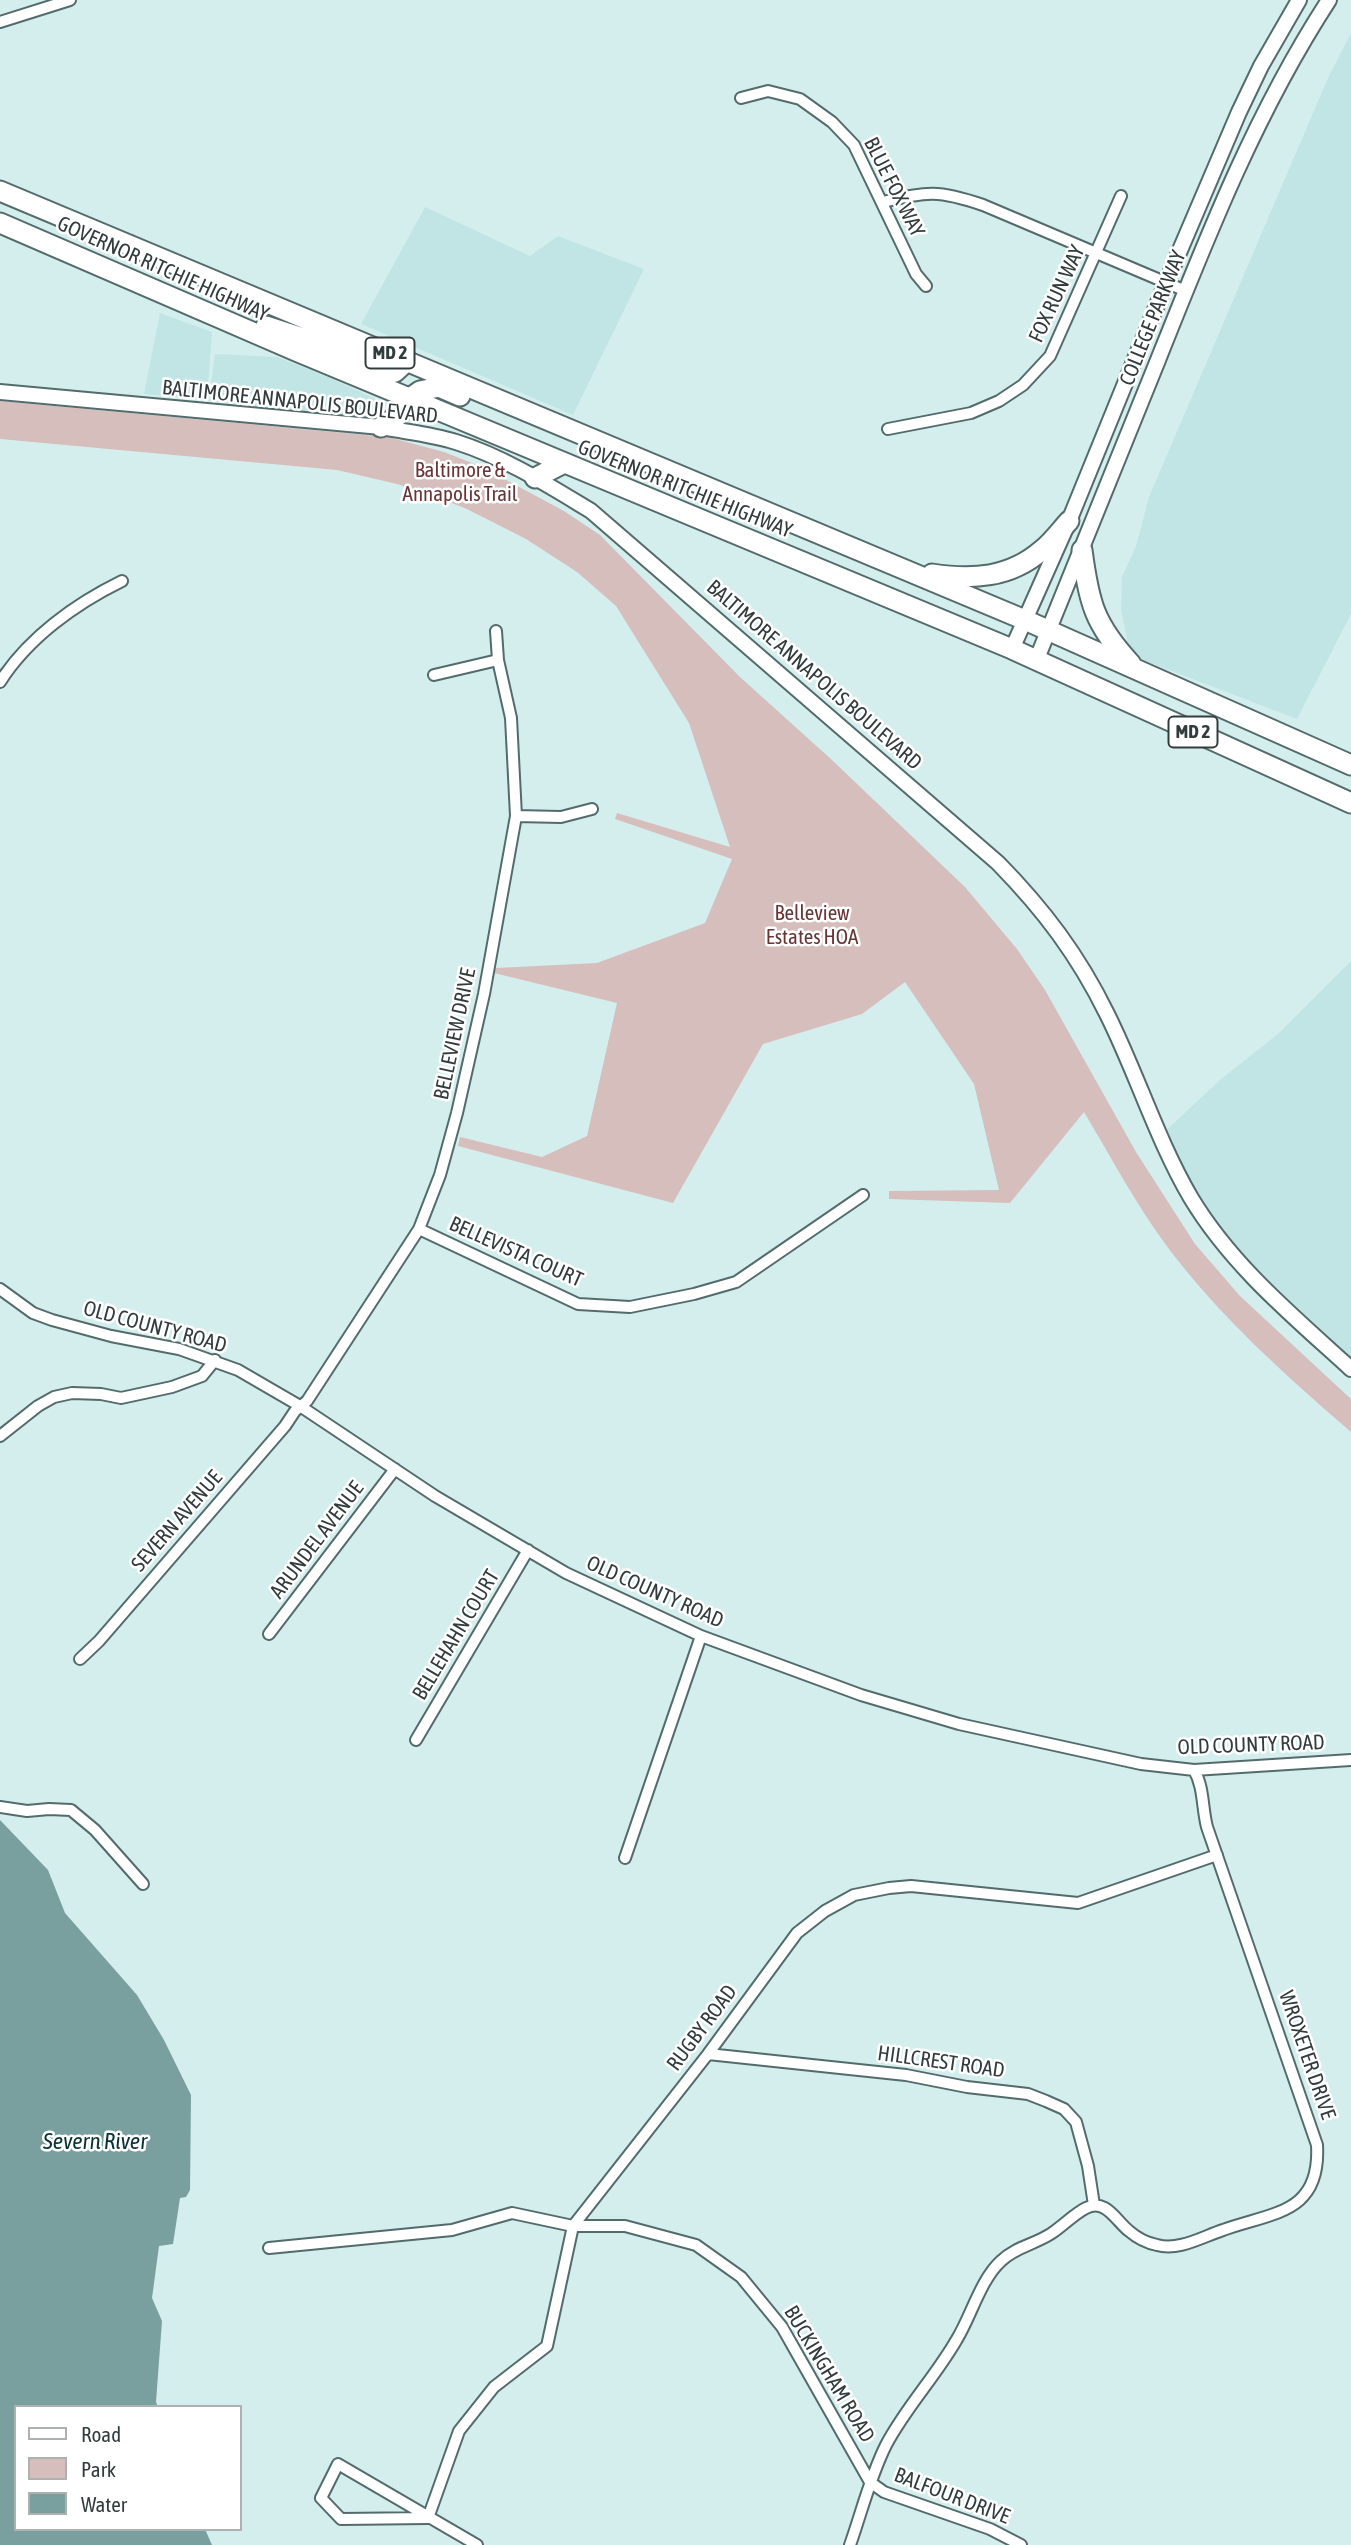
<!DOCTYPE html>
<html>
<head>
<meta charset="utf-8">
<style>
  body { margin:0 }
  #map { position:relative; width:1351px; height:2545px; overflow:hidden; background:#d4eeee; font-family:"Asap Condensed",sans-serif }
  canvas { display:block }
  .legend { position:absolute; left:14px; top:2405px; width:228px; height:126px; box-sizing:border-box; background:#fff; border:2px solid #adb1b1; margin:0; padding:9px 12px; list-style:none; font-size:21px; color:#323c3c }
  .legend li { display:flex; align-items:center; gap:14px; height:35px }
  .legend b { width:35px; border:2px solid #adb1b1 }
</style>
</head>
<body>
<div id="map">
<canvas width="1351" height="2545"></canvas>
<ul class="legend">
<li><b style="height:9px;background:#fff"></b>Road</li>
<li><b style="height:19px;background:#d6bebd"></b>Park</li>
<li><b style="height:19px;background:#7a9f9f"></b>Water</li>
</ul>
</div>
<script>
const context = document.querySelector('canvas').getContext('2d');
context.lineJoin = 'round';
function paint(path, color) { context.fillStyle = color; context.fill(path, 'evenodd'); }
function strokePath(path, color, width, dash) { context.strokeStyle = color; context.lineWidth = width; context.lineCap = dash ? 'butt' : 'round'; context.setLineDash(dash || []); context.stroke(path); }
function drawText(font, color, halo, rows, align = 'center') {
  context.font = font + ' "Asap Condensed",sans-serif'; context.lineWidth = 5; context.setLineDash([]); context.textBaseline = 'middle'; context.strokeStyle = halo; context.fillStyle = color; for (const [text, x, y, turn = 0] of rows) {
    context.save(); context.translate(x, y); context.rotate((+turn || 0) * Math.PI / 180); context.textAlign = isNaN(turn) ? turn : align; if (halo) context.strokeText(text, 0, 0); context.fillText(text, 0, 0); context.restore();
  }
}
paint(new Path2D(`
  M1351,33V614L1297,719L1130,655L1121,609L1122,577L1136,546L1149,497L1328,78Z
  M425,207L530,256L558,236L644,269L573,415L361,324Z
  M160,313L212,332L207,400L144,394Z
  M215,354L277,357L331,378L386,404L381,422L209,401Z
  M1351,961V1369L1225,1247L1161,1135L1220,1080L1279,1033Z`), '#c1e5e5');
paint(new Path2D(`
  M0,401L388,437L444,452L482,467L564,511L600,535L740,677L832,760L965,887L1017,949L1045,990L1136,1152L1195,1244L1240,1296L1351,1399V1432C1284,1374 1219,1316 1166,1245C1135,1203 1111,1157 1084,1112L1010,1203L889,1199V1191L999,1190L974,1084L905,982L862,1014L763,1044L673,1203L458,1146L460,1137L542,1157L587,1136L617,1003L494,973L496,968L597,963L705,923L732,859L615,819L617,813L730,847L689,723L616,606L577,572L526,539L467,509L426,493L397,484L337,470L0,439Z`), '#d6bebd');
paint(new Path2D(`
  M0,1820L48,1870L65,1913L137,1995L164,2040L191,2095L190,2190L186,2197L180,2198L173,2244L159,2246L152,2298L162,2321L156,2402L158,2407H16V2529H205L212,2545H0Z`), '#7a9f9f');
const street = new Path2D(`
  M0,22L70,0
  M741,98L768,91L800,99L832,122L854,145L916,274L926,286
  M883,202C927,191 939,190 983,205L1186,291
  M888,429L971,413L999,401L1023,385L1050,356L1121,196
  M434,675L498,660
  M0,682C28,638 75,604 122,581
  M516,816L561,817L592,809
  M419,1229L578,1304L630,1307L694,1294L736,1282L863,1195
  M0,1289L33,1313L52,1320L111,1336L179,1349L238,1370L300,1406L435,1496L566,1573L701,1636L861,1695L959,1724L1141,1764L1194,1770L1351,1760
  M0,1436L38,1406L54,1397L72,1393L101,1394L121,1398L172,1387L202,1376L215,1360
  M269,1634L395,1469
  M80,1659L99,1641L285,1426L295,1411L307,1401L419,1229L440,1175L457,1113L484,994L516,816L511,718L498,660L496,631
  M416,1740L528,1550
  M0,1807L27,1811L49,1809L71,1810L95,1830L143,1884
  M625,1858L701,1636
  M708,2054L906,2075L967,2087L1028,2094L1046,2101L1064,2109L1076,2122L1088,2166L1094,2205
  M269,2248L452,2230L512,2213L573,2226H625L696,2245L741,2277L782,2327L870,2482L884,2492L990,2529L1021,2545
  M477,2545L338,2464L321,2498L341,2519L428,2518L459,2431L494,2387L547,2346L573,2226L708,2054L797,1933L825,1911L854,1895L889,1888L911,1886L1078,1903L1217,1855
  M850,2545C862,2511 870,2477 886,2445C906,2407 936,2376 957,2339C971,2316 981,2279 1001,2261C1015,2247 1036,2244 1052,2233C1064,2225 1074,2214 1086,2208C1106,2198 1116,2221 1129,2231C1136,2237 1147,2243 1157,2245C1179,2251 1202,2237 1223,2230C1273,2212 1321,2214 1317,2145L1207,1827C1202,1808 1204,1787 1194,1770`);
const secondary = new Path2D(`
  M0,392L381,427C406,432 431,434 456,442C504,457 548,485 591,511L998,863C1044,910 1078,955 1107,1014C1137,1074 1157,1140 1191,1198C1232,1266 1293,1316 1351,1369
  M1012,649L1069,521L1166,283L1239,112L1261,66L1299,0
  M1036,661C1077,561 1118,461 1158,360C1207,237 1256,112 1329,0`);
const highway = new Path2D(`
  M0,191L1025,620L1351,765
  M0,223L296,351L1012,649L1351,803
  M266,326L312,341L387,374L395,372L407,361
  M381,427L399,415L410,398L420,391L439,387L460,396
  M535,478L564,463
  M1082,550C1089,603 1094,624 1131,664
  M932,574C972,580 1010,578 1042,550C1052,542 1060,531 1069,521`);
strokePath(street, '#546b6c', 14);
strokePath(secondary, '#546b6c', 18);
strokePath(highway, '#546b6c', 23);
strokePath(street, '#fff', 10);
strokePath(secondary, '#fff', 14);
strokePath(highway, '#fff', 19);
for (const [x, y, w] of [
  [390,353,49],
  [1193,732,49]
]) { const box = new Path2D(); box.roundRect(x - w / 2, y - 15.5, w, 31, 5); context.fillStyle = '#fff'; context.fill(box); strokePath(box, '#323c3c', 2); }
drawText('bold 19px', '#323c3c', null, [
  ["MD 2",390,353],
  ["MD 2",1193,732]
]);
drawText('21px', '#323c3c', '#fff', [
  ["BLUE FOX WAY",894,187,63],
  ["GOVERNOR RITCHIE HIGHWAY",163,269,24],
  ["FOX RUN WAY",1057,294,-65],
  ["COLLEGE PARKWAY",1153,318,-68],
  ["BALTIMORE ANNAPOLIS BOULEVARD",300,402,6],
  ["GOVERNOR RITCHIE HIGHWAY",685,489,22],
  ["BALTIMORE ANNAPOLIS BOULEVARD",814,675,41],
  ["BELLEVIEW DRIVE",455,1034,-78],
  ["BELLEVISTA COURT",516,1252,24],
  ["OLD COUNTY ROAD",155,1327,15],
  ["SEVERN AVENUE",177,1521,-49],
  ["ARUNDEL AVENUE",317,1540,-53],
  ["OLD COUNTY ROAD",655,1592,24],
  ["BELLEHAHN COURT",456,1635,-59],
  ["OLD COUNTY ROAD",1251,1745,-2],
  ["RUGBY ROAD",702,2028,-53],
  ["WROXETER DRIVE",1307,2055,71],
  ["HILLCREST ROAD",941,2062,8],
  ["BUCKINGHAM ROAD",829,2374,59],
  ["BALFOUR DRIVE",952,2496,21]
]);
drawText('21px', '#673536', '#fff', [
  ["Baltimore &",460,470],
  ["Annapolis Trail",460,494],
  ["Belleview",812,913],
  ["Estates HOA",812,937]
]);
drawText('italic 23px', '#0a3132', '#fff', [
  ["Severn River",95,2142]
]);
</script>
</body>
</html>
